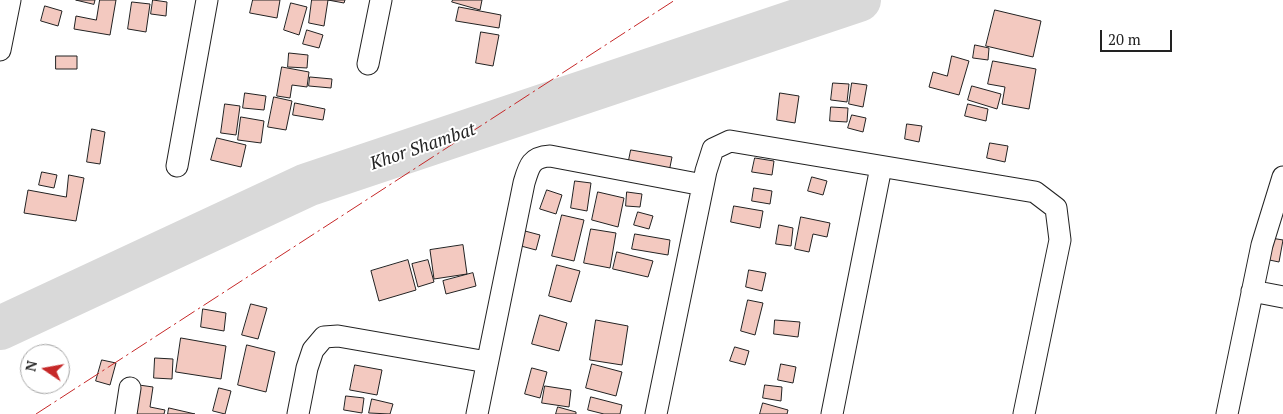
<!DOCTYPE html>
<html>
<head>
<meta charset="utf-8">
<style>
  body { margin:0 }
  #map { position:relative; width:1283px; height:414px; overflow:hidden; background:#fff; font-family:"PT Serif",serif }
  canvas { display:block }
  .north { position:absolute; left:20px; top:344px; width:50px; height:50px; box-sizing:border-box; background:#fff; border:1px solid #a7a7a7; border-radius:50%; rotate:282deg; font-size:14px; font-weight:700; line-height:20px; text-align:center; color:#222 }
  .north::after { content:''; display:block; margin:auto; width:18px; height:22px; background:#c62828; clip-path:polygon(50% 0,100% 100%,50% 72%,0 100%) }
  .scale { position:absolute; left:1100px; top:30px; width:72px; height:22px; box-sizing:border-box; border:2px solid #222; border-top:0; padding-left:6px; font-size:15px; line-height:18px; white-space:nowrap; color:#222; -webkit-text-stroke:4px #fff; paint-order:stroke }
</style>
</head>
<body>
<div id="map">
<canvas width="1283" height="414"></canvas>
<div class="north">N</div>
<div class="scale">20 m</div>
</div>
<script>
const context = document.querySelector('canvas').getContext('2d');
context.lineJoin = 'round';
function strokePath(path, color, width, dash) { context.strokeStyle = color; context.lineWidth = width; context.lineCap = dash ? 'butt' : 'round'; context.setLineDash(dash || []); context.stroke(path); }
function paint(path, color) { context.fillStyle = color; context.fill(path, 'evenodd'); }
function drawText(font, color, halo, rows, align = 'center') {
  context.font = font + ' "PT Serif",serif'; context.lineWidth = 4; context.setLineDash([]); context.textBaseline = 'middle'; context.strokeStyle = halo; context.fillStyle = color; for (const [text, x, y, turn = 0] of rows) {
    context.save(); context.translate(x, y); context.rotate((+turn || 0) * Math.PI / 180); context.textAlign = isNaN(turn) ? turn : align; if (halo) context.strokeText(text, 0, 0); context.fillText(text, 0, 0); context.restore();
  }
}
strokePath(new Path2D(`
  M0,328L307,185L859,0`), '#d9d9d9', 44);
const building = new Path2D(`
  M76,0H95L94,4Z
  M100,0H116L110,35L74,29L76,16L96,20Z
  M153,0L167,2L166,16L151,14Z
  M253,0H280L277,18L250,13Z
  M312,0H345L344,3L328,0L324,26L309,23Z
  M453,0H482L480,10L452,2Z
  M132,2L150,4L146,32L128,29Z
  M291,3L307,7L299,35L284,30Z
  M45,6L62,11L58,26L41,21Z
  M459,7L501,15L499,28L456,21Z
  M995,10L1041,21L1033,57L986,46Z
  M307,30L323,35L319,48L303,44Z
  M481,32L499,35L493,66L476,63Z
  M975,45L989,48L988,60L973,58Z
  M289,53L308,55L307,68L288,67Z
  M56,56H77V69H56Z
  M952,56L969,61L959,95L929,87L933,72L947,76Z
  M993,61L1036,69L1029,109L1002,104L1005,87L988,84Z
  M282,67L309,72L307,87L292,85L290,98L277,96Z
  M310,77L332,79L331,88L309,86Z
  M833,83L849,84L847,102L831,100Z
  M852,83L867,85L863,107L849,104Z
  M972,86L1001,94L997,109L968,100Z
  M245,93L266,96L264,110L243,108Z
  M780,93L799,96L795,123L777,120Z
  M274,97L292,101L286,130L268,127Z
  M295,103L325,109L323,120L293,115Z
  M225,104L240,106L236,135L221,133Z
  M968,104L988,109L986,121L965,116Z
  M831,107L848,108L847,122L830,121Z
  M852,115L866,118L863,132L848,128Z
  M241,117L264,121L261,143L238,140Z
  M907,124L922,126L919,142L905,139Z
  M92,129L105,132L100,164L87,162Z
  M217,138L246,145L241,167L211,160Z
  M990,143L1008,146L1005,162L987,158Z
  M631,150L672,157L666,187L625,180Z
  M755,158L774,161L772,175L752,172Z
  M42,172L57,175L54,188L39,185Z
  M69,175L84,178L76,221L24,213L28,190L66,197Z
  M812,177L827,181L823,195L808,191Z
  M575,181L591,183L587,211L571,208Z
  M754,188L772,191L770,204L752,201Z
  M547,190L562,195L556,214L540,209Z
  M598,192L624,198L618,227L592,220Z
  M627,192L642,194L640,207L626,206Z
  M734,206L763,211L760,228L731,222Z
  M638,212L653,216L649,229L634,225Z
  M562,215L584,220L574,261L552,256Z
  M801,217L830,223L827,237L813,234L809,252L795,249Z
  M779,225L793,228L791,246L776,244Z
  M591,229L616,233L610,268L584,263Z
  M525,231L540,235L536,250L521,246Z
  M635,234L670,240L668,255L632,249Z
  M1259,236L1283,240L1279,262L1255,257Z
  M463,245L467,274L434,279L430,250Z
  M617,252L653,261L648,277L613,269Z
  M408,260L416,290L379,301L371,271Z
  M428,260L434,282L418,287L412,264Z
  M557,265L580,271L571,302L549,296Z
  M749,270L766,273L762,291L746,287Z
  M473,273L476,286L446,294L443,281Z
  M748,300L763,303L755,335L741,331Z
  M251,304L267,308L258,339L242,335Z
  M203,309L226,313L224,331L201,327Z
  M540,315L567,323L559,351L532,344Z
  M596,320L628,326L622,365L590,360Z
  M775,320L800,322L798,337L774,334Z
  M181,338L226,346L221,379L176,372Z
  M247,345L275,352L266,392L238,385Z
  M735,347L749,351L745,365L730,361Z
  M155,358L173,359L172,379L154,378Z
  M102,360L116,363L110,385L96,381Z
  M592,364L622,372L616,396L586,388Z
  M781,364L796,367L793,383L778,380Z
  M355,365L382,370L377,395L350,390Z
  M532,368L547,372L540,398L525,394Z
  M139,385L153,387L150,407L165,410L164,414H134Z
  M765,385L782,387L781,401L763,398Z
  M545,386L571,390L569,407L542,403Z
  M219,388L231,391L225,414L213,411Z
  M346,396L364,398L362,413L344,410Z
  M591,397L622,405L620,414H604L588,410Z
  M372,399L393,404L390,414L369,413Z
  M763,403L788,410L787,414H760Z
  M558,407L576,412V414H556Z
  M169,408L195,414H168Z`);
paint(building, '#f3c9c0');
strokePath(building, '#222', 1);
const street = new Path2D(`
  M0,50L10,0
  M368,64L381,0
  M177,166L207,0
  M1252,291L1283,297
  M126,414L130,388
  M298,414L307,368L313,350L324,337L338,336L487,362
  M477,414L524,183C529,166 531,157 550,156L703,185
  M656,414L706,171L713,149L730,141L1035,192L1056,208L1060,240L1024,414
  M832,414L881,167
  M1227,414L1262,245L1283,177`);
strokePath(street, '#222', 23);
strokePath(street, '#fff', 21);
strokePath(new Path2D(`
  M36,414L675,0`), '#c62828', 1, [18, 4, 2.5, 4]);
drawText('italic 18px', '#222', '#fff', [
  ["Khor Shambat",423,147,-19]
]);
</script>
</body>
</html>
